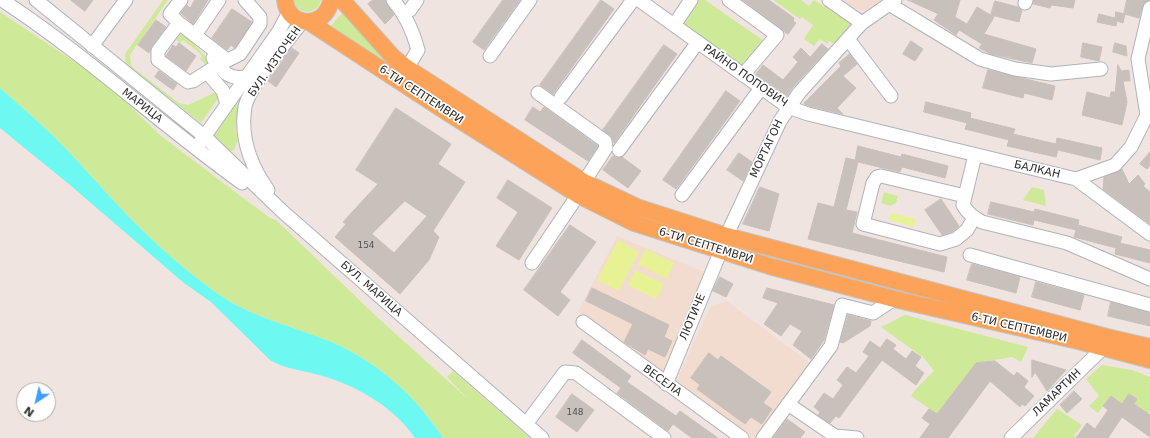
<!DOCTYPE html>
<html>
<head>
<meta charset="utf-8">
<style>
  body { margin:0 }
  #map { position:relative; width:1150px; height:438px; overflow:hidden; background:#f0e4e0; font-family:"DejaVu Sans",sans-serif }
  canvas { display:block }
  .north { position:absolute; left:16px; top:382px; width:40px; height:40px; box-sizing:border-box; background:#fff; border:1px solid #ababab; border-radius:50%; rotate:215deg; font-size:11px; font-weight:700; line-height:16px; text-align:center; color:#2e2e2e }
  .north::after { content:''; display:block; margin:auto; width:14px; height:18px; background:#3e9eff; clip-path:polygon(50% 0,100% 100%,50% 72%,0 100%) }
</style>
</head>
<body>
<div id="map">
<canvas width="1150" height="438"></canvas>
<div class="north">N</div>
</div>
<script>
const context = document.querySelector('canvas').getContext('2d');
context.lineJoin = 'round';
function paint(path, color) { context.fillStyle = color; context.fill(path, 'evenodd'); }
function strokePath(path, color, width, dash) { context.strokeStyle = color; context.lineWidth = width; context.lineCap = dash ? 'butt' : 'round'; context.setLineDash(dash || []); context.stroke(path); }
function drawText(font, color, halo, rows, align = 'center') {
  context.font = font + ' "DejaVu Sans",sans-serif'; context.lineWidth = 3.5; context.setLineDash([]); context.textBaseline = 'middle'; context.strokeStyle = halo; context.fillStyle = color; for (const [text, x, y, turn = 0] of rows) {
    context.save(); context.translate(x, y); context.rotate((+turn || 0) * Math.PI / 180); context.textAlign = isNaN(turn) ? turn : align; if (halo) context.strokeText(text, 0, 0); context.fillText(text, 0, 0); context.restore();
  }
}
paint(new Path2D(`
  M843,0H882L866,10L856,9Z
  M617,236L707,273L664,379L578,312Z
  M727,301L810,363L754,438L676,381L711,306Z`), '#f2dccf');
paint(new Path2D(`
  M163,0H168L130,55L131,66L179,103L188,105L216,92L220,96L201,123L126,65L125,54Z
  M293,0H321C317,16 297,15 293,0Z
  M698,0H705L764,41L741,66L684,24Z
  M773,0H801L809,6L814,0L851,24L835,44L829,41L827,44L820,39L814,46L804,39L813,25L802,17L800,19Z
  M0,12L105,82L161,136L270,218L276,220L377,317L468,399L447,377L453,371L530,438H443C413,392 370,355 318,337C284,324 248,315 218,294C180,267 144,234 112,199C91,176 70,152 48,131C32,116 16,102 0,88Z
  M343,12L418,83L328,29Z
  M177,33L188,38L213,64L208,67L200,59L202,55L183,40L180,43L175,38Z
  M238,101L236,130L238,140L234,150L229,152L214,136Z
  M1032,187L1044,190L1046,206L1023,200Z
  M884,192L898,196L896,203L891,206L881,203Z
  M905,315L1028,347L1021,362L1012,357L976,363L937,414L911,396L916,389L934,371L924,358L881,327Z
  M1102,365L1132,370L1150,377V411L1148,414L1134,404L1137,399L1129,394L1122,404L1111,396L1098,413L1089,406L1099,396L1086,379Z
  M1057,409L1082,425L1074,436L1077,438H1033Z`), '#ceea99');
paint(new Path2D(`
  M891,213L916,219L914,227L889,220Z
  M618,240L639,252L619,291L597,280Z
  M646,249L674,263L667,279L638,264Z
  M635,270L664,284L656,299L628,285Z`), '#e7f294');
paint(new Path2D(`
  M0,88C16,102 32,116 48,131C70,152 91,176 112,199C144,234 180,267 218,294C248,315 284,324 318,337C370,355 413,392 443,438H415C394,407 356,385 319,375C302,370 285,369 270,360L211,302L184,283L70,185L0,128Z`), '#6df8f2');
const building = new Path2D(`
  M71,0H93L85,11Z
  M195,0H208L193,24L181,13L187,5L190,8Z
  M373,0H385L394,15L385,24L368,4Z
  M503,0H520L484,50L473,42Z
  M601,0L614,9L553,94L540,85Z
  M743,0H769L794,18L793,21L796,23L788,34Z
  M908,0H960L955,17L967,24L977,7L994,17L984,34L1036,49L1032,63L991,54L979,48L982,44L959,30L956,35L934,20L938,14Z
  M1034,0H1075L1073,8L1051,5L1050,8L1033,4Z
  M1127,0H1150L1144,3L1139,18L1124,14Z
  M995,1L1018,7L1022,10L1019,22L991,15Z
  M232,9L252,22L235,48L231,45L227,50L212,38Z
  M1116,12L1125,14L1123,23L1117,21L1116,26L1097,22L1099,14L1115,18Z
  M156,20L166,27L152,46L149,53L138,45Z
  M911,41L923,49L915,61L903,54Z
  M179,43L196,56L186,71L166,56L173,45L176,47Z
  M1083,43L1102,47L1099,61L1081,57Z
  M1115,43L1126,46L1127,56L1113,52Z
  M822,44L828,49L793,87L787,96L756,74L763,65L783,80L798,62L793,57L801,48L810,57Z
  M664,45L677,54L614,143L612,137L603,130Z
  M292,48L299,53L276,87L268,81Z
  M850,54L857,64L843,76L856,88L837,108L843,114L805,105L804,103L841,66L839,63Z
  M1118,65L1121,71L1129,70L1130,81H1123L1127,102L1122,125L1082,115L1087,92L1110,98L1111,92H1115Z
  M988,70L1055,86L1052,100L1024,93L1023,98L983,88Z
  M159,71L177,84L173,90L155,77Z
  M726,91L740,101L676,189L663,180Z
  M926,102L971,113L970,118L1015,129L1013,134L1056,144L1057,138L1102,148L1100,160L1058,150L1056,157L1007,146L1009,140L965,129L967,123L924,112Z
  M533,107L540,112L544,107L598,146L588,161L525,120Z
  M396,108L451,144L438,164L465,182L433,231L439,237L429,260L400,294L335,237L346,224L343,222L378,184L356,170ZM405,201L427,216L394,253L372,234Z
  M858,146L901,157L902,154L948,166L945,178L902,167L900,172L858,162L846,210L857,212L852,233L947,257L944,272L808,239L818,203L834,207L846,158L855,160Z
  M1150,152V165L1147,169L1140,164Z
  M739,153L752,162L743,181L727,170Z
  M613,156L618,158L622,157L641,171L628,188L603,170Z
  M1122,169L1129,184L1138,175L1145,184L1143,186L1150,192V224L1103,189L1104,177Z
  M508,180L552,208L519,260L496,246L518,212L497,198Z
  M760,187L779,194L769,231L743,224Z
  M941,199L959,226L952,232L942,235L925,210Z
  M991,202L1034,212L1035,209L1079,220L1078,225L1122,237L1120,243L1150,250V263L1115,254L1116,248L1074,237L1076,230L1034,220L1033,225L988,214Z
  M570,225L596,242L560,292L570,300L558,316L524,290Z
  M972,264L1020,277L1016,293L967,280Z
  M720,277L733,284L726,297L713,291Z
  M1036,282L1084,295L1080,310L1032,297Z
  M592,288L669,325L664,337L672,341L665,357L648,349L645,355L624,342L633,324L586,301Z
  M767,288L834,305L824,340L811,359L793,345L802,331L790,324L781,336L764,324L778,303L763,298Z
  M1111,302L1150,313V326L1108,316Z
  M848,315L871,321L870,326L843,343L840,342Z
  M887,339L896,345L893,349L906,359L912,351L921,357L915,366L924,373L916,385L882,360L839,418L836,416L830,423L818,415L820,412L814,407L824,393L833,399L843,385L837,380L847,367L856,373L869,356L863,352L870,341L880,348Z
  M582,340L631,376L627,382L676,416L680,411L718,438H692L673,424L668,431L656,422L617,393L621,388L573,353Z
  M709,353L718,360L721,356L771,392L763,403L772,409L762,424L751,417L745,424L697,389L700,385L691,378Z
  M1032,360L1066,370L1047,391L1035,372L1032,377Z
  M995,361L1014,376L1017,372L1028,381L1024,387L1034,396L1025,406L1022,404L1020,407L990,381L948,438H920L930,424L922,418L929,409L937,414L976,363Z
  M1074,391L1082,399L1067,413L1060,405Z
  M572,394L594,410L577,432L556,417Z
  M1129,394L1137,399L1134,404L1150,415V437L1122,417L1108,438H1076L1087,423L1095,429L1108,410L1103,406L1111,396L1122,404Z
  M787,419L805,432L800,438H773Z`);
paint(building, '#c8c0bb');
strokePath(building, '#ccbfb9', 1);
const minor = new Path2D(`
  M2,0C86,55 160,124 242,183
  M36,0L204,136L283,212L542,438
  M181,0L170,14L179,23L227,60
  M393,0C406,15 413,31 418,50L407,68
  M639,0L788,107L808,114L1076,179L1150,234
  M729,0L777,35L743,75
  M829,0L862,23
  M1025,3L1026,0
  M889,4L980,59L1015,69L1051,74L1101,69
  M404,13L410,10L417,0
  M179,23L158,51V60L188,82L193,81L218,65L240,54L260,24V17L245,0
  M674,25L691,0
  M195,35L219,0
  M848,39L891,96
  M92,46L126,0
  M490,56L530,0
  M213,58C223,71 228,80 245,77
  M207,72L223,91L227,104
  M538,93L605,141L606,148L584,182
  M561,97L633,0
  M1147,115L1138,59L1150,8
  M199,144L279,31L289,12
  M619,150L698,42
  M975,155L963,205C968,214 974,218 982,222L1067,243L1150,279
  M1076,179L1115,165L1131,147L1147,115
  M268,190C251,166 240,137 245,107C248,89 290,37 303,21
  M682,195L761,88
  M965,196L881,176L877,177L873,183L863,224L940,244L956,239L967,230L974,218
  M970,255L1150,305
  M532,263L578,195
  M583,322L742,438
  M666,384L731,226L780,121L799,93L862,23L895,0
  M788,404L835,436L857,438
  M526,424L565,372L576,373L664,438
  M763,438L831,346L842,305L873,313L894,299
  M1011,438L1103,348`);
const major = new Path2D(`
  M285,0C288,29 326,29 331,0
  M342,0L393,57L407,68L584,182L637,207L727,236L1107,337L1150,347
  M309,22L445,111L578,195L634,223L769,266L894,299L1078,341L1150,360`);
strokePath(minor, '#adb4bb', 15);
strokePath(major, '#c4c4c4', 18);
strokePath(minor, '#fff', 13);
strokePath(major, '#fca359', 16);
drawText('9px', '#545251', null, [
  ["154",366,246],
  ["148",575,413]
]);
drawText('11px', '#2e2e2e', '#fff', [
  ["БУЛ. ИЗТОЧЕН",275,62,-55],
  ["РАЙНО ПОПОВИЧ",745,76,35],
  ["6-ТИ СЕПТЕМВРИ",421,95,33],
  ["МАРИЦА",142,106,38],
  ["МОРТАГОН",767,149,-65],
  ["БАЛКАН",1037,170,13],
  ["6-ТИ СЕПТЕМВРИ",706,246,17],
  ["БУЛ. МАРИЦА",371,289,41],
  ["ЛЮТИЧЕ",693,317,-67],
  ["6-ТИ СЕПТЕМВРИ",1019,328,13],
  ["ВЕСЕЛА",662,381,36],
  ["ЛАМАРТИН",1057,393,-44]
]);
</script>
</body>
</html>
